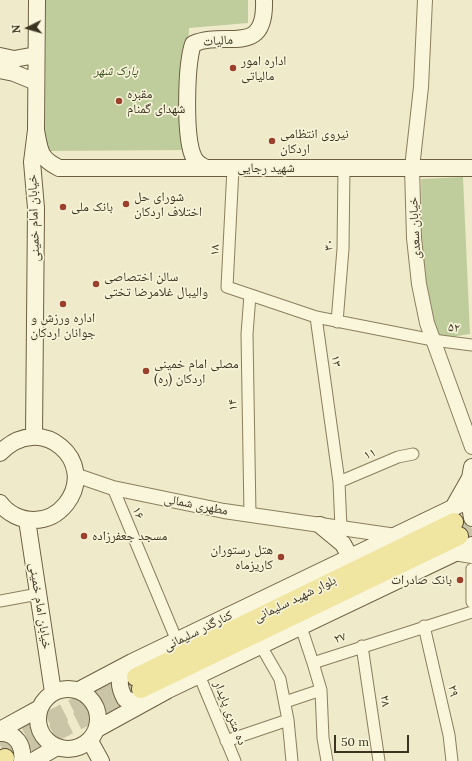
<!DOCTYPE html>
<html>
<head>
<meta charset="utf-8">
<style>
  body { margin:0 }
  #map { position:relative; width:472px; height:761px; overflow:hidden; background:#efeac9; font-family:Lora,serif }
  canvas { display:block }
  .north { position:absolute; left:8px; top:8px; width:40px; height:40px; -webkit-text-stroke:3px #f6f3d8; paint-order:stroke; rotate:265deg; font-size:11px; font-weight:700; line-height:16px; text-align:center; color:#3c3321 }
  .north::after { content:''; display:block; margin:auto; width:14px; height:18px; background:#3c3321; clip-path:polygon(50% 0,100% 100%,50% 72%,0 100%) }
  .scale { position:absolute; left:334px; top:735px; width:75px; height:18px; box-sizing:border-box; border:2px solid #3c3321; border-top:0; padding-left:5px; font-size:12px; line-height:14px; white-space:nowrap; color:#3c3321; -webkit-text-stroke:3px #f6f3d8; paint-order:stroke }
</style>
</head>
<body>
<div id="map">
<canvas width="472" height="761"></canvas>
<div class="north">N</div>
<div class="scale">50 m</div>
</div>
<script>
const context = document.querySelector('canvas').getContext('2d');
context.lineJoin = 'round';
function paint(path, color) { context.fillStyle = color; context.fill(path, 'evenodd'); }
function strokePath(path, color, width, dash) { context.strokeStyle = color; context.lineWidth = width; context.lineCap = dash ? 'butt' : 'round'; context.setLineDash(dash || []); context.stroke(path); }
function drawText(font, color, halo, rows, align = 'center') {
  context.font = font + ' Lora,"Noto Naskh Arabic",serif'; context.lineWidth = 3.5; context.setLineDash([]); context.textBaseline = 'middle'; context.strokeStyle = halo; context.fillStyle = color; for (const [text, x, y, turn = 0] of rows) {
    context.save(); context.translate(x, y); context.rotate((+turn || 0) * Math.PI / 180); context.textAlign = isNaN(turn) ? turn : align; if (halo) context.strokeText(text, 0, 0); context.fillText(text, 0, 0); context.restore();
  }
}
paint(new Path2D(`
  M46,0H248V23L189,28L182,150L45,151Z
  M463,177L470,334L437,339L422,259L421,179Z`), '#bfcd9c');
strokePath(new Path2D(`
  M459,536L472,529
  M0,745L133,678
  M5,758L138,690`), '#cbc5a7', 18, [18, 9]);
const minor = new Path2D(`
  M233,168L227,287L316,317L433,340L472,345
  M316,317L339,482L341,528
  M337,322L343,249L344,168
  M339,482L398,457L413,454
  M113,488L177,641
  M250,515L247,334L250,295
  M472,569V602
  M0,601L38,594
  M424,626L449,735L452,761
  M301,627L313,663
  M362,646L379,761
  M199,675L235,761
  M285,702L321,690
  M288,720L292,761
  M226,741L288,720L280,679L261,646
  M327,761L323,738L321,690L313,663L472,612`);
const tertiary = new Path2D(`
  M425,0L421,87L412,168L414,238L419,284L427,323L472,447
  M75,475L113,488L224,511L396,536
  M454,553L472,556`);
const secondary = new Path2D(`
  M0,56L14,59L36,55
  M0,70L14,73L36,82
  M36,130C40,151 39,158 59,168H472
  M206,168C201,165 197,164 194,158C184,139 186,65 193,44C225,29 266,59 264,0
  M34,436L36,208L32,162L36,130L37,0
  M0,453C41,410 99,462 66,504C58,514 47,520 34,520C21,520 8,514 0,503
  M472,491L469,500L472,518
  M453,508L470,478L472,467
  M27,520L53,692
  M320,525L343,544L350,557
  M131,663C119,677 116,682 125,699L135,702H146
  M38 719a30 30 0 1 1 60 0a30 30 0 1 1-60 0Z
  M79,690L132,662L469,500
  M97,729L168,690L472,545
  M0,730L40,708
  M0,733C16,732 24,746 22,761
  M90,741L101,761
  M33,761L57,747`);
const primary = new Path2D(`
  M136,677L454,522
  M141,689L459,536
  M0,761L5,758`);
strokePath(minor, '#8b7e5d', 13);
strokePath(tertiary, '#8b7e5d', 16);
strokePath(secondary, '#6d5f40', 18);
strokePath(primary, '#594b31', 20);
strokePath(minor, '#f9f6dc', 11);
strokePath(tertiary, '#f9f6dc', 14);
strokePath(secondary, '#f9f6dc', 16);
strokePath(primary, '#f0e6a2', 18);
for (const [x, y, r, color] of [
  [233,68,4,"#9a402d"],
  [119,101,4,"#9a402d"],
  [272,141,4,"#9a402d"],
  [126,204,4,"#9a402d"],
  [63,207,4,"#9a402d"],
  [96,284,4,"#9a402d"],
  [63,304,4,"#9a402d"],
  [146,371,4,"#9a402d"],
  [84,536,4,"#9a402d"],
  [281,557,4,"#9a402d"],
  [460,580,4,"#9a402d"]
]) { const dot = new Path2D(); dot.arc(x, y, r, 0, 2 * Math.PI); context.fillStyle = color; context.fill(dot); strokePath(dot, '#f6f3d8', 1.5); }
drawText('13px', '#3c3321', '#f6f3d8', [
  ["مالیات",218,41,-4],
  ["شهید رجایی",266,168],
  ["خیابان امام خمینی",34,218,-92],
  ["خیابان سعدی",415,228,-93],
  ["۳۰",329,245,-88],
  ["۱۸",215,250,-87],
  ["۵۲",454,328,6],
  ["۱۳",336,361,82],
  ["۱۴",233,405,-90],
  ["۱۱",370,454,-23],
  ["مطهری شمالی",196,505,11],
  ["۱۶",138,513,67],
  ["بلوار شهید سلیمانی",295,599,-26],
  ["خیابان امام خمینی",40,606,81],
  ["کنارگذر سلیمانی",198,631,-26],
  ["۲۷",340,638,-19],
  ["۲۹",453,691,78],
  ["۲۸",385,701,82],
  ["ده متری پایدار",230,713,68]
]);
drawText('13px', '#3c3321', '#f6f3d8', [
  ["اداره امور",241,61],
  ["مالیاتی",241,76],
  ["مقبره",127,94],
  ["شهدای گمنام",127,109],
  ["نیروی انتظامی",280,134],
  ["اردکان",280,149],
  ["شورای حل",134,197],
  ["اختلاف اردکان",134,212],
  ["بانک ملی",71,207],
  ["سالن اختصاصی",104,277],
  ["والیبال غلامرضا تختی",104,292],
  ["اداره ورزش و",63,318,"center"],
  ["جوانان اردکان",63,333,"center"],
  ["مصلی امام خمینی",154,364],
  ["(ره) اردکان",154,379],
  ["مسجد جعفرزاده",92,536],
  ["هتل رستوران",273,550,"right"],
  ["کاریزماه",273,565,"right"],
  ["بانک صادرات",452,580,"right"]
], 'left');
drawText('italic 13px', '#435827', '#f6f3d8', [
  ["پارک شهر",116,71]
]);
</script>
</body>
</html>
